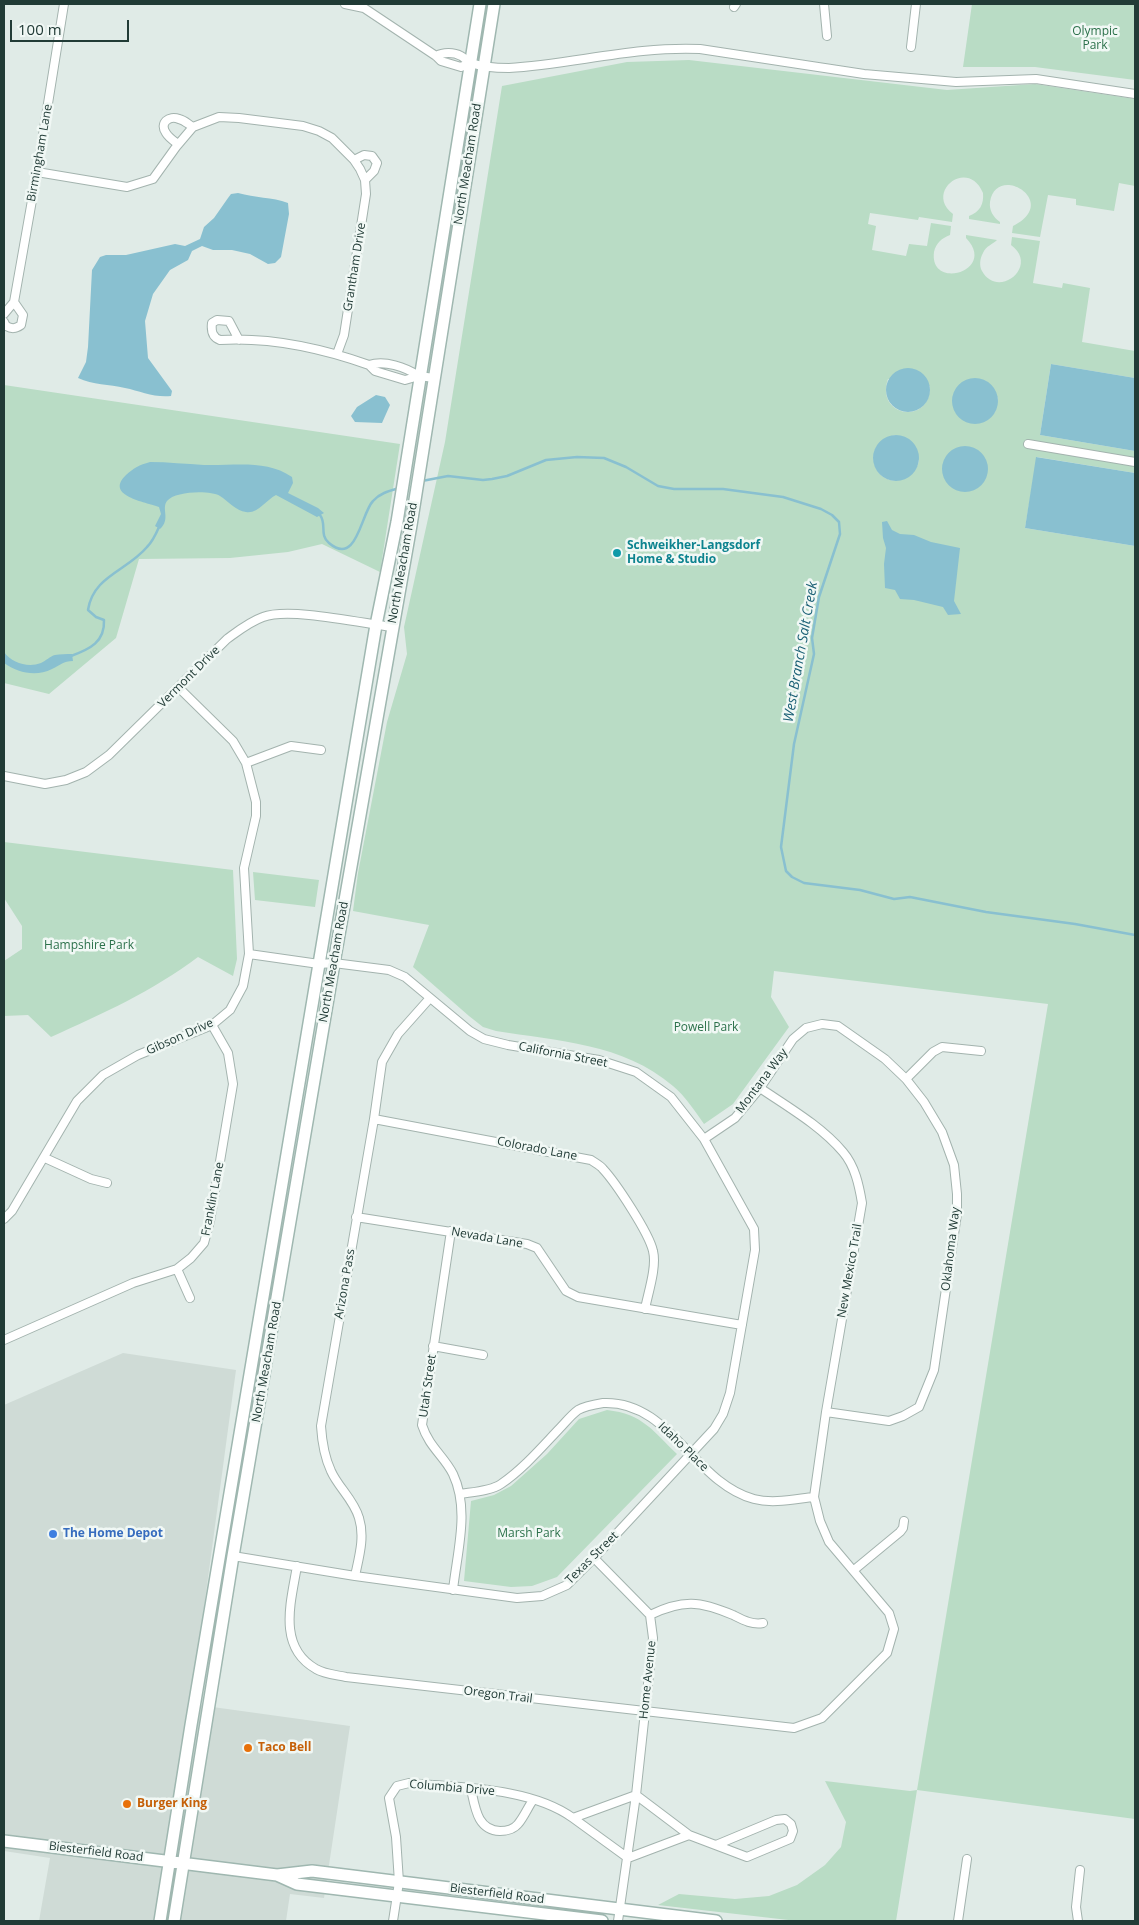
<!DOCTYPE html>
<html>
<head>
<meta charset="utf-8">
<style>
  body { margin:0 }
  #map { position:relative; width:1139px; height:1925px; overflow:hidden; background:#e0ebe7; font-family:"Open Sans",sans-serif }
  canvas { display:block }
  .frame { position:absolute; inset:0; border:5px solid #213b36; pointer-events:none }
  .scale { position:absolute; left:10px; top:20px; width:119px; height:22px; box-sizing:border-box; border:2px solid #213b36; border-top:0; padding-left:6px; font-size:15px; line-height:18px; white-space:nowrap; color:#213b36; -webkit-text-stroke:4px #f1f8f5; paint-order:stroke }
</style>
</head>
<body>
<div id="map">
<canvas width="1139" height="1925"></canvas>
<div class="frame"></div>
<div class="scale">100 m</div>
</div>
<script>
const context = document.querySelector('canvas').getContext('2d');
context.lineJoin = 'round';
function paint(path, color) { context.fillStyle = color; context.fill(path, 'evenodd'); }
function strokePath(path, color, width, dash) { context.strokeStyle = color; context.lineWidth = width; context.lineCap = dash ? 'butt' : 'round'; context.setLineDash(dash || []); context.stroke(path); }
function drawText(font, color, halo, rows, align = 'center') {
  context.font = font + ' "Open Sans",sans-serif'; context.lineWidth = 5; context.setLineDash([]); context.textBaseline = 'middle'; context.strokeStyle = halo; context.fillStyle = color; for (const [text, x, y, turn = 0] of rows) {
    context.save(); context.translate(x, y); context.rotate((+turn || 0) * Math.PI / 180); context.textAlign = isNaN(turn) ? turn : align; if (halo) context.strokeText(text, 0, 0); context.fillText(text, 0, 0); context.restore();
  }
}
paint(new Path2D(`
  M123,1353L236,1370L191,1704L350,1726L324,1898L290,1894L286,1921H39L50,1858L4,1851V1405Z`), '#cfdbd6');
paint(new Path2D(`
  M972,4H1135V80L1035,67H963Z
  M689,60L947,90L1035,84L1135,99V186L1119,183L1114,211L1076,205V199L1048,195L1040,237L1012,233L1013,226C1062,202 996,162 990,202C989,210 993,217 1000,222V224L969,219V216C980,212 984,204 983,193C968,157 924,192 953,214L952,222L919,217L918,220L870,213L868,224L876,226L872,250L906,256L909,244L927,246L931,223L951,226L950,235C942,238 936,243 934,252C929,291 998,271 966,238V235L997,240C993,244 986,246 983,253C980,258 979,266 982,271C998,300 1040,266 1011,245L1012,237L1040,241L1033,283L1062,288L1063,283L1090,288L1082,342L1135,351V378L1051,364L1040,435L1135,451V473L1037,457L1025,528L1135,546V1819L917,1790L896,1921H797L658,1905L679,1894L735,1899L769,1896L797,1885L825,1865L841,1847L846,1822L825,1781L910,1791L917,1790L1048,1004L774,971L771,997L789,1027L733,1104L704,1124C695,1111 685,1096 673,1086C623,1043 557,1041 496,1031L483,1027L469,1016L413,967L429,925L353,911L358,873L387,722L407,654L404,627L445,442L502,86L627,62ZM888,379L930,386C930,426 875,417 888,379ZM972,379L986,381L998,398L995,412L983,422L956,413C950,398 956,384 972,379ZM896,435L919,461C916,471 912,474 904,478C877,492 856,443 896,435Z
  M4,385L400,444L380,572L322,544L288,552L230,558L139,559L116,638L49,694L4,683Z
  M4,842L233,870L237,959L233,976L198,957C153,991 102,1014 51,1037L28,1015L4,1016V961L22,949V926L4,898Z
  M253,872L319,880L315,907L255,900Z
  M607,1410C643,1414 653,1431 677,1454L557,1577L532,1586L511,1587L464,1581L471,1501L494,1495L511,1486L547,1454L579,1419Z`), '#b9dcc5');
paint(new Path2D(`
  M238,193C255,198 272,197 288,203L289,214L281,257L275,263L268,264L250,254L232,250H213L202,246L192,251L188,260L170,270L153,294L145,321L148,358L172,391L171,396C155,398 140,391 125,388C109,384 93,385 78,378L86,362L88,347L92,270L100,257L106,255H126L175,244L185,246L200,239L204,227L214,218L228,198L231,194Z
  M1051,364L1135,378V451L1040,435Z
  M886 390a22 22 0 1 1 44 0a22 22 0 1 1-44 0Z
  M952 401a23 23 0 1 1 46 0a23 23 0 1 1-46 0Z
  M376,395L385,397L390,405L382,423L355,422L351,416L357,407Z
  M873 458a23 23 0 1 1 46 0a23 23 0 1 1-46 0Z
  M942 469a23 23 0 1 1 46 0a23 23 0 1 1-46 0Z
  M1036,457L1135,473V546L1025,528Z
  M150,462C168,462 186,464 204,465C234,466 266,459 292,477L293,483L288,493L318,508L324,513L317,517L276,495C266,500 258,514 246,512C236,511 228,501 220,496C210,490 175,491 167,501C161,509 171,519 160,529L155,526L161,514L159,507C146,502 104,496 126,475C134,468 139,465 150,462Z
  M887,521L892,530L900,534L914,535L931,542L960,548L954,601L961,614L948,615L943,607L914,600L900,599L895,590L885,588L884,564L886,548L883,538L882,522Z
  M4,652C12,663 28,668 41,663C46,661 50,656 55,655C60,654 66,654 72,654L73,661C63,661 61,665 52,669C36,677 18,673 4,663Z`), '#89c0d0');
strokePath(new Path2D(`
  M422,481L448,476L483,480L492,479L507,476L546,460L577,457L604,458L626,467L658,486L674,489H723L783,497L821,509L832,515L839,522L840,534L819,597L812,638L814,654L794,744L781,847L786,871L792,877L804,883L860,890L894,899L910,897L986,912L1075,924L1135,935
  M320,515C327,524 319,535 329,543C357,567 361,513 373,501C380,493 389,491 400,488
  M71,656C90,649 105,642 104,620L96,617L88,610C93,576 127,571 147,547C152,542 156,534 159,527`), '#89c0d0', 2.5);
const street = new Path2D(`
  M345,4L364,8L436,56L441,61L461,67L470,63
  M824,4L827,36
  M734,7L736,4
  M911,47L916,4
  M436,56C443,52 454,52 461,56C465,58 467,62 471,63C482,67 497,68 509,68C573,64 636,46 700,49L864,74L956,82L1036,79L1135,94
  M178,144C174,141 169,138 166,133C159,123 169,115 179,119C184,120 188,124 193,127
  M354,160L364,155L372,156L377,163L374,171L365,180
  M37,172L127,187L153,179L176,147L193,127L219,117L239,118L303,126L319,131L332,138L354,160L360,169L365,180L366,194L344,335L337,354
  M4,314L14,302L37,172L64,4
  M4,322L6,326C12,329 15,329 21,325L23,315L14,302
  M239,340L229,321L217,320L212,323C211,331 212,337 220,340C271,337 321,348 369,365
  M419,376C405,367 385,360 369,365L375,371L405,380L419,376L434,378
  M1028,444L1135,462
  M246,763L291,746L321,750
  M4,776L45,784L66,780L86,772L109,755L227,639C238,631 249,622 263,617C289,607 361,623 392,627
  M906,1079L933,1052L942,1047L981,1051
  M374,1119L591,1160C595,1163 600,1165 603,1169C616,1183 649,1233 653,1251C657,1267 648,1293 645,1309
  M704,1139L735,1118L760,1088L793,1039L806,1028L822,1024L838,1026L885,1059L906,1079L924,1102L942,1132L954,1165L957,1194V1214L934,1370L919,1407L903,1416L889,1421L826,1412
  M45,1158L91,1179L107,1183
  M356,1217L527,1244L537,1248L566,1291L578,1297L742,1325
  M4,1219L12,1211L77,1101L103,1075L138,1055L212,1025L230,1010L243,986L249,954L244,868L256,816V802L246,763L233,741L179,688
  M451,1231L422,1425C429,1447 444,1456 453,1474C470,1510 457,1552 453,1590
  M177,1269L190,1298
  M4,1340L133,1283L177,1269L191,1258L204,1243L210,1221L233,1084L228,1053L212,1025
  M433,1346L483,1355
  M460,1494C472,1492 491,1491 501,1484C523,1469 541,1448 559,1429C565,1423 571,1415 578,1410C583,1407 597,1404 603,1403C670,1400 694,1483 754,1499C773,1504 795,1499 814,1497
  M233,1556L355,1576L517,1598L542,1596L567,1585L594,1558L714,1429L723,1414L730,1393L755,1250L754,1229L704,1139L671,1097L636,1072L599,1060L508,1045L484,1039L470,1031L405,977L389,970L334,963L319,964L249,954
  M594,1558L650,1615L653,1638L636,1795L618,1921
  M297,1566C291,1602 277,1647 316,1669C324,1674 337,1675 346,1677L794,1728L822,1718L887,1653L894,1629L889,1613L829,1542L820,1521L814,1497L826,1412L862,1203C859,1185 855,1166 843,1152C821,1126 788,1107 760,1088
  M854,1570L900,1532L903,1528L904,1521
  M355,1576C359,1557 365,1537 359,1518C354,1500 338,1487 331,1471C324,1456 322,1442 321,1426L374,1119L382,1062L398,1034L430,998
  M650,1615C683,1599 700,1601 733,1615C743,1620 752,1625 763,1623
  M471,1789C475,1807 477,1830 500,1831C506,1831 514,1829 518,1824C524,1817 528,1807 533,1800
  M573,1818L628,1858
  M689,1835L747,1857L790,1839L793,1831L791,1824L785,1819L776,1820L716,1845
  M628,1858L689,1835L636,1795
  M393,1921L399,1882L396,1837L389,1798L397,1786L409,1783C460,1788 530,1787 573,1818L636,1795
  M958,1921L967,1859
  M1078,1921L1076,1907L1080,1870`);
const secondary = new Path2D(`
  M4,1841L277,1875L312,1871L716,1921
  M277,1875L297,1884L602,1921
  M160,1921L191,1725L376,625L397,522L480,4
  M174,1921L233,1556L334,963L411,525L494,4`);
strokePath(street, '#a3b3ae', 10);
strokePath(secondary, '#9fb7b0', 14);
strokePath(street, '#fff', 8);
strokePath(secondary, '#fff', 11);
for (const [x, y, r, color] of [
  [617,553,5,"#0f9aa8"],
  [53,1534,5,"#3f7fe0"],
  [248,1748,5,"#e8710a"],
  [127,1804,5,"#e8710a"]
]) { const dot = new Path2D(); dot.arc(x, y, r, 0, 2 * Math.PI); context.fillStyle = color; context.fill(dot); strokePath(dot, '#f1f8f5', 2); }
drawText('12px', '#2c714b', '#f1f8f5', [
  ["Olympic",1095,32],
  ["Park",1095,46],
  ["Hampshire Park",89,946],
  ["Powell Park",706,1028],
  ["Marsh Park",529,1534]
]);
drawText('12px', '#213b36', '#f1f8f5', [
  ["Birmingham Lane",40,153,-80],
  ["North Meacham Road",468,164,-81],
  ["Grantham Drive",355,267,-81],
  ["North Meacham Road",403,563,-80],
  ["Vermont Drive",189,677,-45],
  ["North Meacham Road",334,962,-80],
  ["Gibson Drive",180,1037,-24],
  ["California Street",563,1055,11],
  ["Montana Way",762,1081,-53],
  ["Colorado Lane",537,1149,11],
  ["Franklin Lane",213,1199,-79],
  ["Nevada Lane",487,1238,10],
  ["Oklahoma Way",951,1249,-83],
  ["New Mexico Trail",850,1271,-80],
  ["Arizona Pass",345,1284,-80],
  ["North Meacham Road",267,1362,-80],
  ["Utah Street",428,1386,-82],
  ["Idaho Place",683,1447,44],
  ["Texas Street",592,1558,-45],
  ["Home Avenue",648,1680,-84],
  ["Oregon Trail",498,1695,7],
  ["Columbia Drive",452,1788,5],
  ["Biesterfield Road",96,1852,7],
  ["Biesterfield Road",497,1894,7]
]);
drawText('bold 12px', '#0d838f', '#f1f8f5', [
  ["Schweikher-Langsdorf",627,546],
  ["Home & Studio",627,560]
], 'left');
drawText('bold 12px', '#366cbe', '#f1f8f5', [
  ["The Home Depot",63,1534]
], 'left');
drawText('bold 12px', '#c56008', '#f1f8f5', [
  ["Taco Bell",258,1748],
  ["Burger King",137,1804]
], 'left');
drawText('italic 14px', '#1c6176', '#f1f8f5', [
  ["West Branch Salt Creek",801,652,-80]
]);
</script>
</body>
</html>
